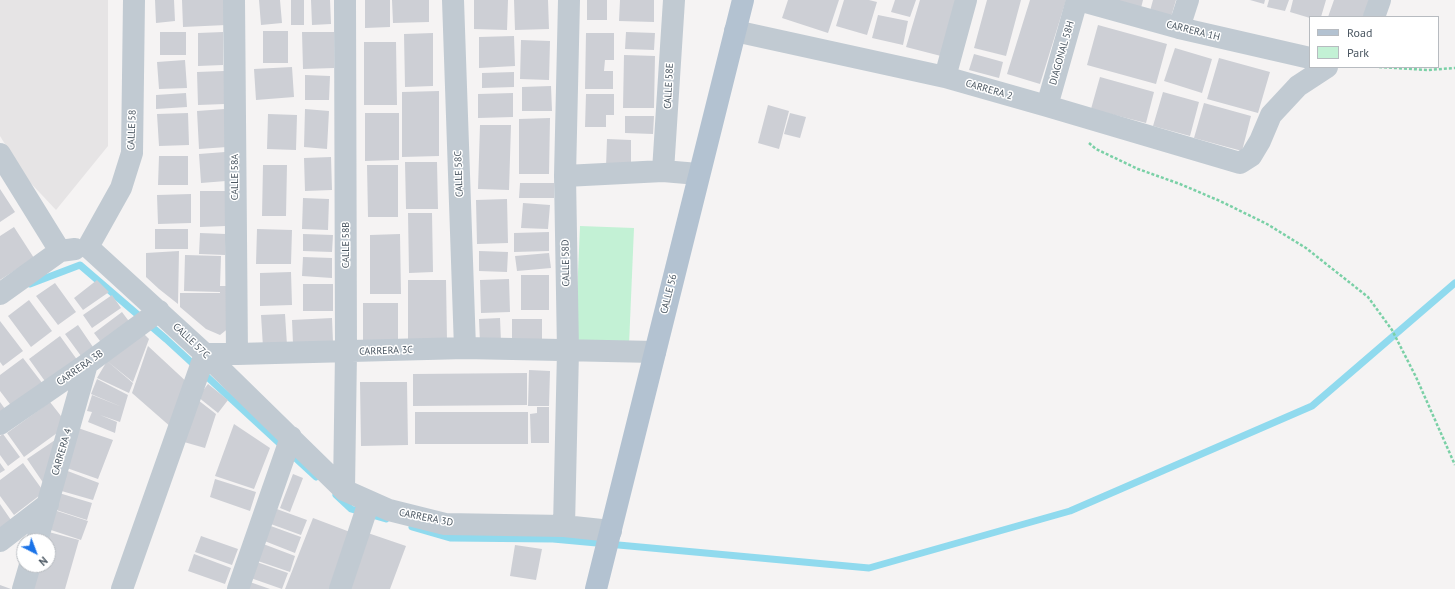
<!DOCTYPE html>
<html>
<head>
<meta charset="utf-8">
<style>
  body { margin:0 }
  #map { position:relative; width:1455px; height:589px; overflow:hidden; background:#f5f3f3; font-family:"PT Sans",sans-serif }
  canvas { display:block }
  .legend { position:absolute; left:1309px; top:16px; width:130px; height:52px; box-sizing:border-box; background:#fff; border:1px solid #b7bbc0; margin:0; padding:5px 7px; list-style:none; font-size:12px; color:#4a5661 }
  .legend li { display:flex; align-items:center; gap:8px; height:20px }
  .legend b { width:20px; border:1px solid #b7bbc0 }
  .north { position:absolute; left:16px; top:533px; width:40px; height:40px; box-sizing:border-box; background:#fff; border:1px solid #b7bbc0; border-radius:50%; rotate:138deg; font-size:11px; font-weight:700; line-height:16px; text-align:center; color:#4a5661 }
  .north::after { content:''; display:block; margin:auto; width:14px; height:18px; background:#1a73e8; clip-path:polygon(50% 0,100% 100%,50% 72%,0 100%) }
</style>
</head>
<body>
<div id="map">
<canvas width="1455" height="589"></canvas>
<ul class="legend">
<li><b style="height:5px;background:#b3c2d1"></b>Road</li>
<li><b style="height:11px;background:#c3f1d5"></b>Park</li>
</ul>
<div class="north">N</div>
</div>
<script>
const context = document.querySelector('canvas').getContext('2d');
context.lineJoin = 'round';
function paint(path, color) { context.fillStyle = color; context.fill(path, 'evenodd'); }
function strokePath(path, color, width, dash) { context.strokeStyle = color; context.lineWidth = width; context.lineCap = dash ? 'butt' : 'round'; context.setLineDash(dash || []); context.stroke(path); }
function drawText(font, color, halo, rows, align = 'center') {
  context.font = font + ' "PT Sans",sans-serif'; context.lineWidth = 3; context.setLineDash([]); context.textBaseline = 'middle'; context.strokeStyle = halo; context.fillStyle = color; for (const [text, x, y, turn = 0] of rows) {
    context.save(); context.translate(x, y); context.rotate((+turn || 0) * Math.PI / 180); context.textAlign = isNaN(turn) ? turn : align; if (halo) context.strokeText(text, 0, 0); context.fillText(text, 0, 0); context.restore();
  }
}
paint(new Path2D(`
  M0,0H108V146L56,210L25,177L0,136Z`), '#e6e4e5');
paint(new Path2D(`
  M580,226L634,228L629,345L575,342Z`), '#c3f1d5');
strokePath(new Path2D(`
  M30,284L80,265L166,339L316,477
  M336,495L351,509L386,519
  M412,527L450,538L553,539L869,568L1070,511L1312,406L1455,283`), '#90daee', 7);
paint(new Path2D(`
  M155,0H174L175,21L156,23Z
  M182,0H225L226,25L183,27Z
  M259,0H280L282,23L261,25Z
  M291,0H304V25H291Z
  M311,0H330L331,24L312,25Z
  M365,0H390V27L365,28Z
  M392,0H429V22L393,23Z
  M474,0H508L507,30L474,29Z
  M514,0H548L549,29L515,30Z
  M587,0H607V20H587Z
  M620,0H654V22L619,21Z
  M788,0H839L828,33L782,18Z
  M844,0H869L877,2L867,35L836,26Z
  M895,0H916L910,17L891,12Z
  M920,0H957L941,56L906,47Z
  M987,0H1021L1006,56L974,48Z
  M1030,0H1066L1040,84L1007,74Z
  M1113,0H1143L1141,8Z
  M1153,0H1176L1171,17L1150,11Z
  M1250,0H1265L1264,4Z
  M1269,0H1289L1285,11L1267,7Z
  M1293,0H1326L1321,17L1310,18L1290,12Z
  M1334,0H1369L1363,17H1328Z
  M878,15L908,21L903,45L872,38Z
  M1098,25L1167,44L1156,84L1087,65Z
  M263,31H288V63H263Z
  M160,32H186V55H160Z
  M223,32V65L198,66V33Z
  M302,32H334V68L303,69Z
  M626,32L655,33L654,50L625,49Z
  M433,33V86L405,87L404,34Z
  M586,33H614V60H605L604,71H613V89H585Z
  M514,36L515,66L479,68V37Z
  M521,40L550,41L549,80L520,79Z
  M364,42H396L397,105H364Z
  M1175,48L1212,59L1202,93L1164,81Z
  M974,54L1003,62L999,78L969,70Z
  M624,55L655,56L654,108H623Z
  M1219,58L1270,72L1258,113L1207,99Z
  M185,60L187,88L159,89L157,62Z
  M292,67L294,97L256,100L254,69Z
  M224,71L225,104L198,105L197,72Z
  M514,72V87L482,88V73Z
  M305,75L330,76L329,100H305Z
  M1100,77L1154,92L1146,123L1091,109Z
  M551,86L552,111H522V87Z
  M439,91V156L402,157V92Z
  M1163,92L1199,102L1190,136L1153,126Z
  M186,93L187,107L156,109V95Z
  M513,93V117L478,118V94Z
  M586,94H614V115H606V127H585Z
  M1204,103L1251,116L1242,151L1194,138Z
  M768,105L789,111L779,149L758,143Z
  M225,109L227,147L199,149L197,111Z
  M305,109L329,111L327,149L304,147Z
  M188,113L189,145L159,146L157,114Z
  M365,113H399V160L365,161Z
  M790,113L806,117L800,138L784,134Z
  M268,114L297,115L296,150L267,149Z
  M625,116H654L653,134L625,133Z
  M550,118L549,174H519V119Z
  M480,125H511L509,190L478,189Z
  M607,139L631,140V167H606Z
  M225,152L226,181L201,183L199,154Z
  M159,156H188V185H158Z
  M331,157L332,190L305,191L304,158Z
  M405,162H437L438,209H406Z
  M263,165H287L286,216H262Z
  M367,165H398V217H368Z
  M520,183H554V198H519Z
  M0,189L15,212L0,222Z
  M200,191H226V226L200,227Z
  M191,194V223L158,224L157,195Z
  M303,198L329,199L328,230L302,229Z
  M507,199L508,243L477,244L476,200Z
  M523,203L550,205L548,229L521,228Z
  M408,213H432L433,272L409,273Z
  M14,227L34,258L0,280V236Z
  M155,229H188V249H155Z
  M257,229L292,230L291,264H256Z
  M549,232V251L514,252V233Z
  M200,233L226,234L225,255L199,254Z
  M303,234L333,235L332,252L303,251Z
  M400,234L401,294H370V235Z
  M179,251L178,304L159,289L146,277V253Z
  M479,251L508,252L507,272L479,271Z
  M549,253L551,268L517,271L515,256Z
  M185,255L221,256L220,286H231L230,327L220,335L206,329L180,307V293H220V292L184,291Z
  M303,257L332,258V278L302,276Z
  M291,272L292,305L260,306V273Z
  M521,275H549V310H521Z
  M509,279L510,312L481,313L480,280Z
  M97,280L109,292L83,310L74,298Z
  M408,280H446L447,341L408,342Z
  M55,283L76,312L58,325L36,296Z
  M303,284H333V311H303Z
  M112,295L121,308L92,328L83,315Z
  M29,300L52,331L31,347L8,316Z
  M363,303H398V341L363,342Z
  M122,312L131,324L103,345L94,333Z
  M285,314L287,345L263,347L261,315Z
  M332,318L333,342L293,344L292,320Z
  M500,318L501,342L480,343L479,319Z
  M512,319H542V341H512Z
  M0,321L23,351L3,366L0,362Z
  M78,325L93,347L81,356L65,334Z
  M141,331L149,339L133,382L107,361Z
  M60,336L78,361L47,384L29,359Z
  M148,346L190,385L172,428L132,393Z
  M23,358L43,384L13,408L0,391V375Z
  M107,361L133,383L129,393L97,378Z
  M529,370L550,371L549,406H528Z
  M527,373V405L413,406V374Z
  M97,379L128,395L120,422L100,415L117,422L115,433L88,422L92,412L87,411L92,395L122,407L91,394Z
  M360,382H407L408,445L361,446Z
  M208,384L228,400L218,413L198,397Z
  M198,400L216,414L205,448L184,442Z
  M0,402L8,413L0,418Z
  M50,402L68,425L24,457L7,433Z
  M537,407H549V443H531L530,414L537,413Z
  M415,412H528V444H415Z
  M234,424L270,448L254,489L215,476Z
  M78,428L113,440L98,479L64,467Z
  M3,434L20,457L8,466L0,455V436Z
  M55,440L44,484L27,459Z
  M0,463L5,470L0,473Z
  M23,463L44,492L14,515L0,496V480Z
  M65,470L99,483L93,500L58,490Z
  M293,474L303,478L290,512L280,508Z
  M215,479L256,492L250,511L210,497Z
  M59,493L92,503L87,520L53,509Z
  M0,504L13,523L0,532Z
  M274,508L307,520L301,535L268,523Z
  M54,510L88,521L81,540L48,529Z
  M313,518L350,532L331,589H285Z
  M268,525L301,537L295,553L262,540Z
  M45,531L79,540L65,589H29L36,565H48V541Z
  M365,532L406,546L390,589H347Z
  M201,536L238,549L232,565L195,552Z
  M258,542L295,556L290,572L252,559Z
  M515,545L542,549L536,580L510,576Z
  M194,554L231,568L225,584L188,571Z
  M251,560L288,573L282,589L245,576Z
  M247,581L270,589H244Z
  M0,585L11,589H0Z`), '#cdcfd5');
strokePath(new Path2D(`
  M1379,67L1428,70L1455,68
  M1089,143L1096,149L1138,169L1180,184L1220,201L1267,224L1306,248L1368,297L1392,330L1416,377L1455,465`), '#7ad0a6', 2.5, [3, 2]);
strokePath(new Path2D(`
  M234,0L237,354
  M453,0L465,348
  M1078,0L1179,28L1310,58
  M1374,17L1380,0
  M1179,28L1188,0
  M735,31L945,77L1047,106L1240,163L1251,156L1260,141L1271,115L1298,86L1327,67
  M945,77L966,0
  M1047,106L1077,0
  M0,154L60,251
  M663,171L674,0
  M565,176L663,171L698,174
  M88,247L205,354L344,490L389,510L445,524L564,526L611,531
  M88,247L121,188L132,153L134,0
  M0,294L60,251L75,249
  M0,424L87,364L159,311
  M344,490L346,352L345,0
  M564,526L568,351L565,176L569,0
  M0,541L48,504
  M37,541L87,364
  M23,589L30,565
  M122,589L205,354H237L465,348L655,352
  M238,589L291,437
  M340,589L369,502`), '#c1cad2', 22);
strokePath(new Path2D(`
  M596,589L743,0`), '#b3c2d1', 22);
drawText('10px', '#4a5661', '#fff', [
  ["CARRERA 1H",1193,31,14],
  ["DIAGONAL 58H",1062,53,-74],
  ["CALLE 58E",669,86,-87],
  ["CARRERA 2",989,90,16],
  ["CALLE 58",132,130,-88],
  ["CALLE 58C",459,174,-92],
  ["CALLE 58A",235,177,-90],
  ["CALLE 58B",346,245,-90],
  ["CALLE 58D",566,263,-91],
  ["CALLE 56",669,294,-76],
  ["CALLE 57C",191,341,43],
  ["CARRERA 3C",386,351,-2],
  ["CARRERA 3B",80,368,-35],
  ["CARRERA 4",62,452,-74],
  ["CARRERA 3D",426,518,11]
]);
</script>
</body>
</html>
